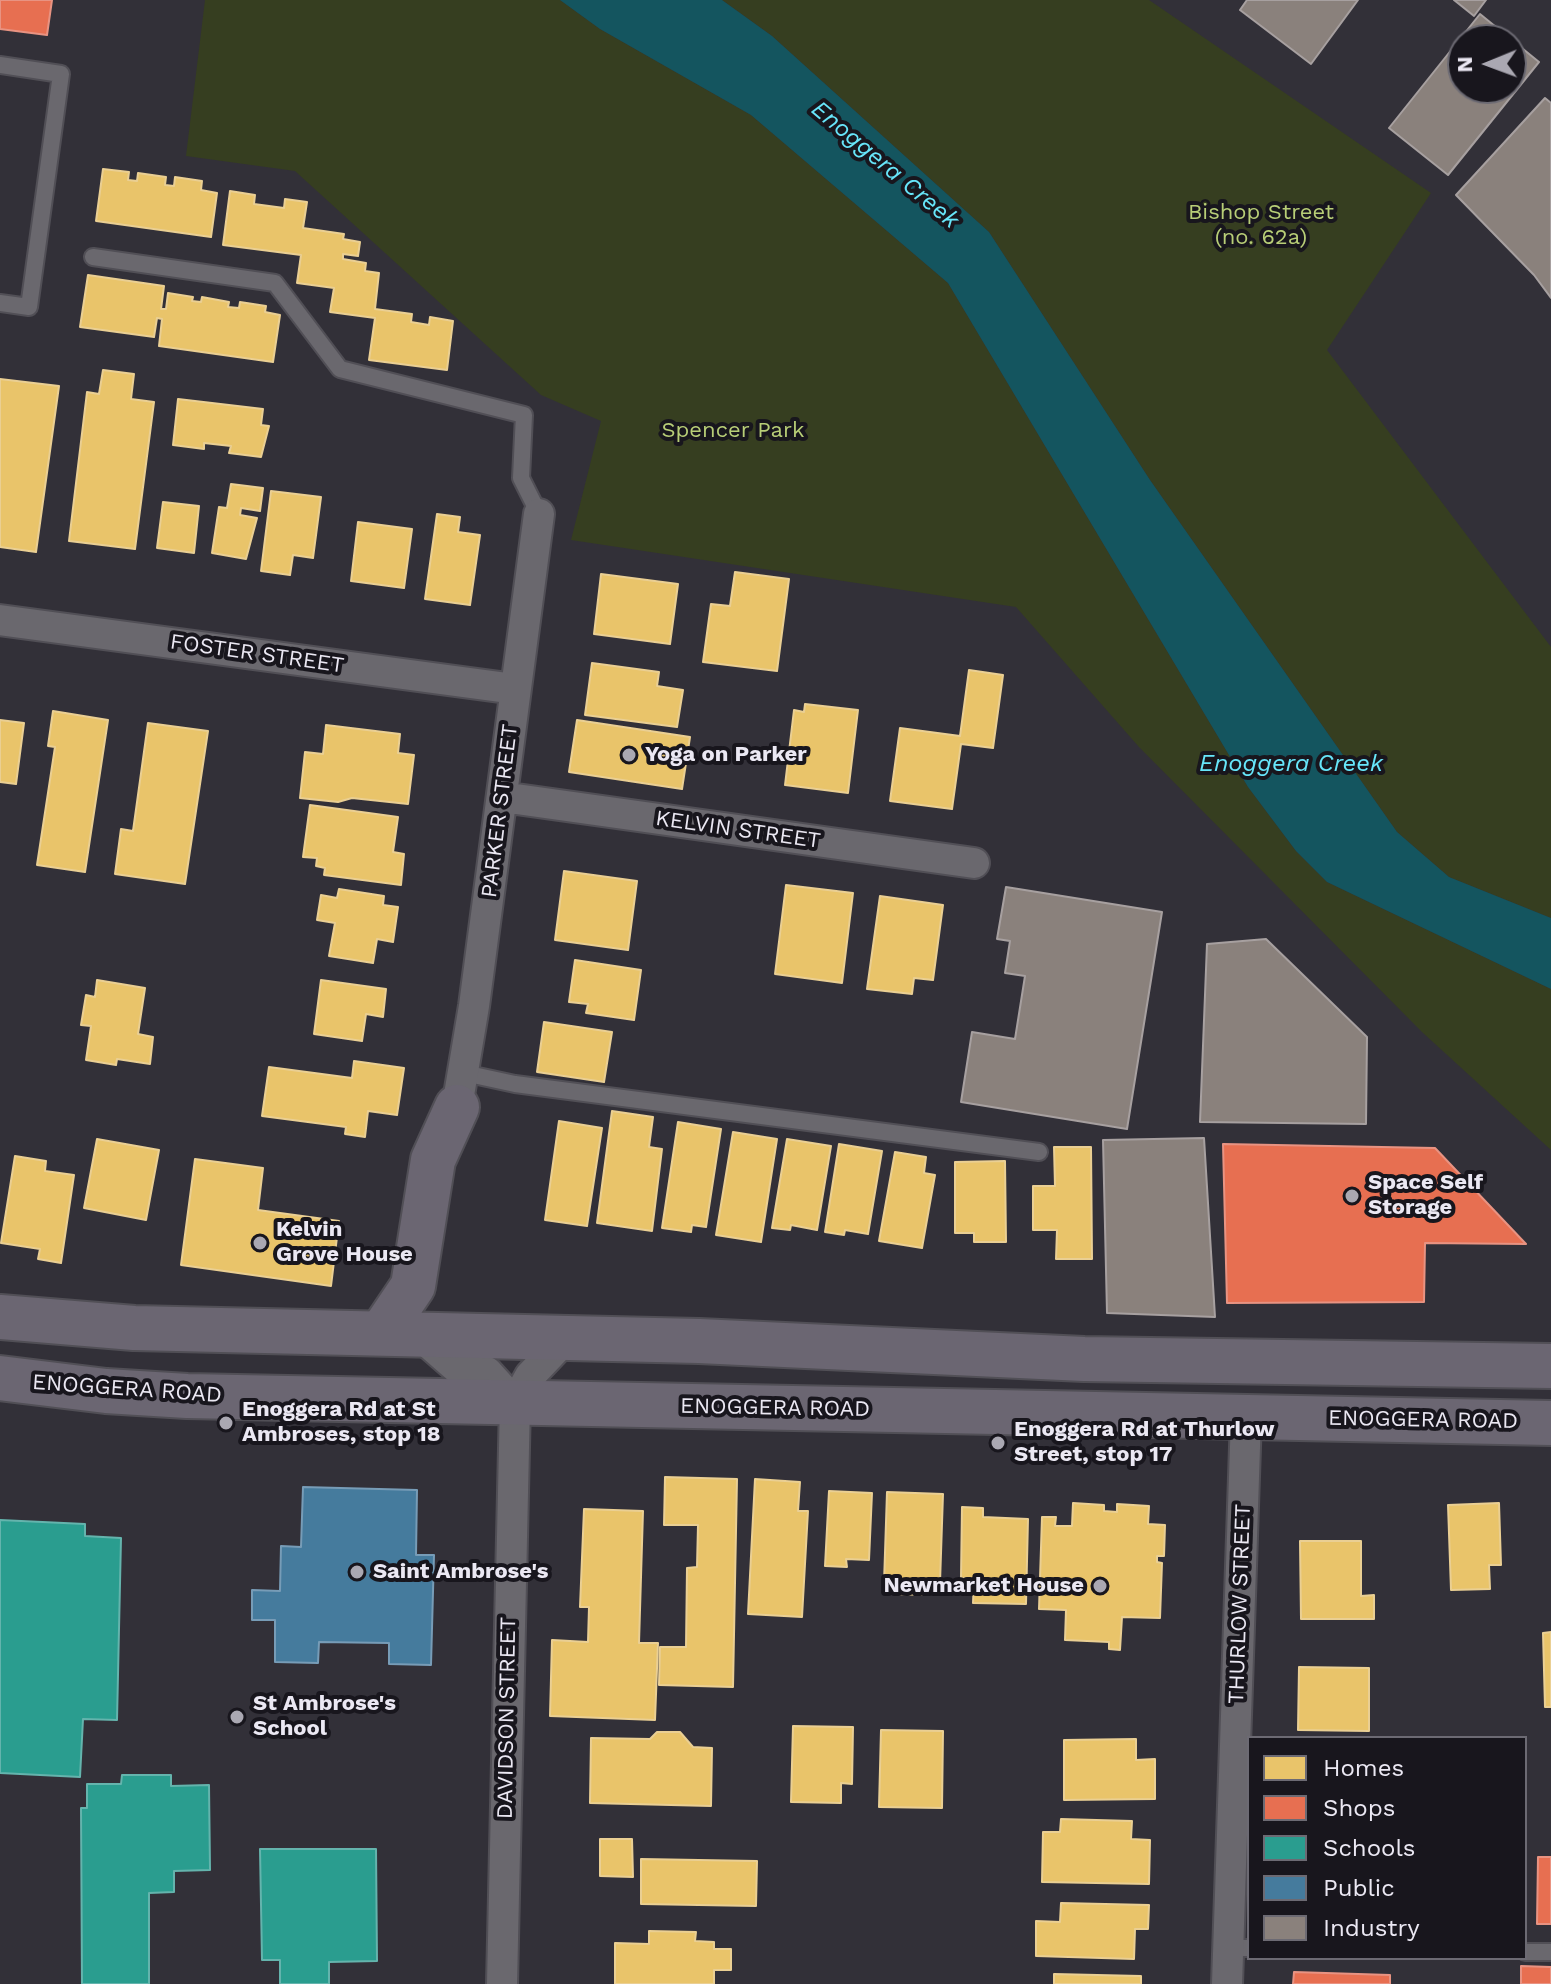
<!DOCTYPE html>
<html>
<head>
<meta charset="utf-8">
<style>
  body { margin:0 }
  #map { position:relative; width:1551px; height:1984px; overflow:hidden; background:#323038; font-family:"Work Sans",sans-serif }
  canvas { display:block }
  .legend { position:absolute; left:1247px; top:1736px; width:280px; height:224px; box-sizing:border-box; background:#18161d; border:2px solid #6c6a73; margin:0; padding:10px 14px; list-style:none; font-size:24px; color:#ebe8f3 }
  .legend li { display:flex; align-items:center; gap:16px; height:40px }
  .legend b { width:40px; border:2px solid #6c6a73 }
  .north { position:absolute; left:1447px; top:24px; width:80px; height:80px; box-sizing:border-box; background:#18161d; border:2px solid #6c6a73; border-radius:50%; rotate:269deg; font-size:22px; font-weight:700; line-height:32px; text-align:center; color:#ebe8f3 }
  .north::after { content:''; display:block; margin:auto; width:28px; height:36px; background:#aaa8b2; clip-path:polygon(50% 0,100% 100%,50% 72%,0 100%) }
</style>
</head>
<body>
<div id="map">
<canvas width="1551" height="1984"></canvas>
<ul class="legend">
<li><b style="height:22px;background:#e9c46a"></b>Homes</li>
<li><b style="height:22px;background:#e76f51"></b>Shops</li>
<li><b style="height:22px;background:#2a9d8f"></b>Schools</li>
<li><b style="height:22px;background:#457b9d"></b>Public</li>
<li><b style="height:22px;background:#8a817c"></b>Industry</li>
</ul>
<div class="north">N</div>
</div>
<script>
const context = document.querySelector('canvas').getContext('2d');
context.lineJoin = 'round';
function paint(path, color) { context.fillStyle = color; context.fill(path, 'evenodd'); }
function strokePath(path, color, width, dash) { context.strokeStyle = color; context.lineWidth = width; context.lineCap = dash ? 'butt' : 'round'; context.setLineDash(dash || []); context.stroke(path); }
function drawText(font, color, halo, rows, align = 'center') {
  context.font = font + ' "Work Sans",sans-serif'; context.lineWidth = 8; context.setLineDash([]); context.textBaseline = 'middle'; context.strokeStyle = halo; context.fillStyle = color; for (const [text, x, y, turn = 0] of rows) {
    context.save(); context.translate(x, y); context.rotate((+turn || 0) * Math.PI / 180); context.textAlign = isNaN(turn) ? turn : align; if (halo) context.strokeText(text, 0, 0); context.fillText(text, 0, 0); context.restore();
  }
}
paint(new Path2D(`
  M205,0H560L600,29L751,115L948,283L1248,787L1296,851L1327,882L1551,989V1150L1422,1032L1139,747L1016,607L571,540L601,421L541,395L295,171L186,156Z
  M722,0H1149L1431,193L1327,350L1551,647V918L1449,877L1397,832L1150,480L989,232L772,36Z`), '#363e20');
paint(new Path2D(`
  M560,0H722L772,36L989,232L1150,480L1397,832L1449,877L1551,918V989L1327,882L1296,851L1248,787L948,283L751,115L600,29Z`), '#14555f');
const homes = new Path2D(`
  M103,169L129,172L128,180L137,181L138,173L166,177L165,185L174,186L175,177L202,181L201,190L217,193L211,237L96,221Z
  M230,191L255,195L254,204L284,208L285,199L307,202L303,228L344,234L343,239L360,242L358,256L343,254V259L366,263L365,271L379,273L375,309L412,314L411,322L429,325L430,317L453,321L447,370L369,360L375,318L330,312L334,288L297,283L301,255L223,245Z
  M88,275L164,286L161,309H166L168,293L193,297L192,301L201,302L202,297L229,302L228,307L239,308L240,302L266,306L265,312L280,315L273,362L159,346L162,319L157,318L154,337L80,327Z
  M103,370L134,374L131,399L154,402L135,549L69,541L87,392L99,394Z
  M0,379L59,386L36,552L0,547Z
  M178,399L263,409L261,425L269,426L261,457L229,453L231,446L204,443V449L173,445Z
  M231,484L263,488L260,511L241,508L240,515L257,518L246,559L212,553L219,507L227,508Z
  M271,491L321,497L313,558L293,555L290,575L261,571Z
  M163,502L199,506L194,553L157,548Z
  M437,514L460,517L458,532L480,535L470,605L425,599Z
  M358,522L412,529L404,588L351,581Z
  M735,572L789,579L777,671L703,662L711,604L730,606Z
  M601,574L678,584L670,644L594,634Z
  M592,663L659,672L657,686L683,690L677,727L585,715Z
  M969,670L1003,675L993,748L961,744L952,809L890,801L900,728L960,736Z
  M805,704L858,710L848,793L785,785L794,710L804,712Z
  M53,711L108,720L85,872L37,865L55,747L48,746Z
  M0,720L24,723L16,784L0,782Z
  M577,720L690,737L682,789L569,772Z
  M148,723L208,731L185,884L115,874L121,829L133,831Z
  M326,725L400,734L398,753L414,755L408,804L352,798L338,802L300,798L305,752L323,754Z
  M310,805L398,817L393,852L404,854L401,885L324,875L325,868L316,866L317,858L303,857Z
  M564,871L637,881L628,950L555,940Z
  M786,885L853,893L842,983L775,974Z
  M339,889L384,896L383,905L398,907L393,942L377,939L373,963L329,956L335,923L317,920L321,895L337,898Z
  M880,896L943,905L933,980L914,978L912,994L867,989Z
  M575,960L641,970L634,1020L586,1013L588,1004L569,1002Z
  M97,980L145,988L138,1034L153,1037L150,1064L117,1059L116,1065L86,1060L91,1026L81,1025L86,995L95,997Z
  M321,980L386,989L383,1017L366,1014L362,1041L314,1034Z
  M544,1022L612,1032L604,1082L537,1072Z
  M354,1061L404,1068L397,1115L368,1111L365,1137L345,1134L346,1127L262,1116L269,1067L352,1078Z
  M612,1111L653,1117L649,1147L662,1149L652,1231L597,1223Z
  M559,1121L602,1128L587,1226L545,1220Z
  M678,1122L721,1129L706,1227L692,1225L691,1232L662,1228Z
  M733,1132L777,1139L761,1242L716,1235Z
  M97,1139L159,1150L146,1220L84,1208Z
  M787,1139L831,1146L817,1230L791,1225L790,1230L772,1228Z
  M839,1144L882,1151L868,1234L845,1230L844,1235L825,1232Z
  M1054,1147H1091L1092,1259H1056L1057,1230H1033V1186H1055Z
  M895,1152L926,1157L924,1173L935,1175L922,1248L879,1241Z
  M15,1156L46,1161L45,1171L74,1175L61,1263L38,1259L40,1249L1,1243Z
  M195,1159L263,1168L258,1210L339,1221L331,1286L181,1265Z
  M1005,1161L1006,1242H974V1233H955V1162Z
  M665,1477L737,1479L733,1687L659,1685L660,1647H686L687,1568L697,1567L698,1525H664Z
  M755,1479L800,1482L798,1511H808L802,1617L748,1614Z
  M829,1491L872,1493L869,1560L846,1559L847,1567L825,1566Z
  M887,1492L943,1494L940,1583H927V1595L893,1594L894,1584L884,1583Z
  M1073,1503L1104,1505V1511L1117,1512V1504L1149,1506L1148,1524L1165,1525L1164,1556H1157V1562L1162,1563L1160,1618L1122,1617L1120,1650L1109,1649V1642L1065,1640L1066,1610L1039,1609L1042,1517H1056L1055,1526H1072Z
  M1499,1503L1501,1565H1489L1490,1589L1451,1590L1448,1505Z
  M962,1507L983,1508V1517L1028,1519L1026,1604L973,1603L974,1578H961Z
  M584,1509L643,1511L639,1643H658L655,1720L550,1716L552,1640L588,1642L589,1607H580Z
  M1300,1541H1361V1596L1374,1595V1619H1301Z
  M1551,1632V1707H1545L1543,1633Z
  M1299,1667L1369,1668V1731L1298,1730Z
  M793,1726L853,1727L852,1784L841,1783V1803L791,1802Z
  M881,1730L943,1731L942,1808L879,1807Z
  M657,1732H680L693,1747L712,1748L711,1806L590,1803L591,1738L650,1739Z
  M1136,1739V1760L1155,1759V1799L1064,1800V1740Z
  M1061,1819L1132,1821L1131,1839L1150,1840L1149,1884L1042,1882L1043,1832H1060Z
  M600,1839H632L633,1877L600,1876Z
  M641,1859L757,1861L756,1906L641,1904Z
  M1061,1903L1149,1905L1148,1929H1135L1134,1959L1036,1956V1921L1060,1922Z
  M649,1931L696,1932L695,1941L714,1942V1949H731V1970H714V1984H615V1943L649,1944Z
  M1054,1974L1141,1976V1984H1054Z`);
paint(homes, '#e9c46a');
strokePath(homes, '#eacf93', 2);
const shops = new Path2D(`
  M0,0H52L47,35L0,29Z
  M1223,1144L1435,1148L1526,1244L1425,1243L1424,1302L1227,1303Z
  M1538,1857H1551V1924H1537Z
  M1521,1966L1551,1967V1984H1521Z
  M1294,1972L1390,1975V1984H1293Z`);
paint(shops, '#e76f51');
strokePath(shops, '#e89382', 2);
const schools = new Path2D(`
  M0,1520L85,1524V1536L121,1538L117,1720L83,1719L80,1777L0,1773Z
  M122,1775H171V1786L209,1785L210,1870L174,1871V1892L149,1893V1984H82L81,1808H87V1784H121Z
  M260,1849H376L377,1961L329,1962V1984H280V1960H262Z`);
paint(schools, '#2a9d8f');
strokePath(schools, '#64b4ad', 2);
const public = new Path2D(`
  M303,1487L417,1490L416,1555H434L431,1665L389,1664V1643L319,1642L318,1663L275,1662V1620H252V1590L280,1591L281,1546L301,1547Z`);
paint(public, '#457b9d');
strokePath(public, '#779cb7', 2);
const industry = new Path2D(`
  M1247,0H1358L1311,64L1240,10Z
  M1454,0H1486L1474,16Z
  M1480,14L1539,62L1448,175L1389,128ZM1463,40H1511V88H1463Z
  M1545,98L1551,103V298L1534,275L1456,195Z
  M1006,887L1162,912L1127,1129L961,1102L972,1032L1015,1039L1025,976L1005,973L1010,941L997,939Z
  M1266,939L1367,1037L1366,1124L1200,1122L1207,944Z
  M1204,1138L1215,1317L1107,1313L1103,1140Z`);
paint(industry, '#8a817c');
strokePath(industry, '#a7a0a0', 2);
const lane = new Path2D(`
  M0,65L61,74L29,307L0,303
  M93,257L275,283L340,369L524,415L521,478L539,514
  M464,1073L515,1084L1039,1152
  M1227,1948H1249
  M1525,1952H1551`);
const street = new Path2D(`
  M0,620L515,689
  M502,797L974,863
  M457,1107L474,1006L539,514
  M417,1333L457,1368L487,1372L515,1403
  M502,1984L515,1403L530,1376L567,1337
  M1227,1984L1246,1417`);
const primary = new Path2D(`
  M0,1317L134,1328L699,1341L1084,1359L1551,1366
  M382,1332L413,1286L433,1160L457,1107
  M0,1378L106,1391L187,1396L1551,1423`);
strokePath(lane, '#514f56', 20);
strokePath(street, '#514f56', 34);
strokePath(primary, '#514f56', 48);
strokePath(lane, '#6a686e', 16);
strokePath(street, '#6a686e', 30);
strokePath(primary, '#6b6672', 44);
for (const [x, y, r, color] of [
  [629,755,8,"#aaa8b2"],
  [1352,1196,8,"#aaa8b2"],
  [260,1243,8,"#aaa8b2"],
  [226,1423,8,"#aaa8b2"],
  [998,1443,8,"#aaa8b2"],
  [357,1572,8,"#aaa8b2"],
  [1100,1586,8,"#aaa8b2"],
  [237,1717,8,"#aaa8b2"]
]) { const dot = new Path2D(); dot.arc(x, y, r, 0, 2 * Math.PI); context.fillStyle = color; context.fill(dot); strokePath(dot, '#18161d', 3); }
drawText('22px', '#b8ce77', '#18161d', [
  ["Bishop Street",1261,213],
  ["(no. 62a)",1261,238],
  ["Spencer Park",733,431]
]);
drawText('22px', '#ebe8f3', '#18161d', [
  ["FOSTER STREET",257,654,8],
  ["PARKER STREET",500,811,-83],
  ["KELVIN STREET",738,830,8],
  ["ENOGGERA ROAD",127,1389,4],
  ["ENOGGERA ROAD",775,1408,1],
  ["ENOGGERA ROAD",1423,1420,1],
  ["THURLOW STREET",1240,1604,-88],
  ["DAVIDSON STREET",507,1718,-89]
]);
drawText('bold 22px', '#ebe8f3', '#18161d', [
  ["Yoga on Parker",645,755],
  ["Space Self",1368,1183],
  ["Storage",1368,1208],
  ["Kelvin",276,1230],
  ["Grove House",276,1255],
  ["Enoggera Rd at St",242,1410],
  ["Ambroses, stop 18",242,1435],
  ["Enoggera Rd at Thurlow",1014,1430],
  ["Street, stop 17",1014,1455],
  ["Saint Ambrose's",373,1572],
  ["Newmarket House",1084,1586,"right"],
  ["St Ambrose's",253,1704],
  ["School",253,1729]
], 'left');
drawText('italic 24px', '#67e6fa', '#18161d', [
  ["Enoggera Creek",885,165,40],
  ["Enoggera Creek",1291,764]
]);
</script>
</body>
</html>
